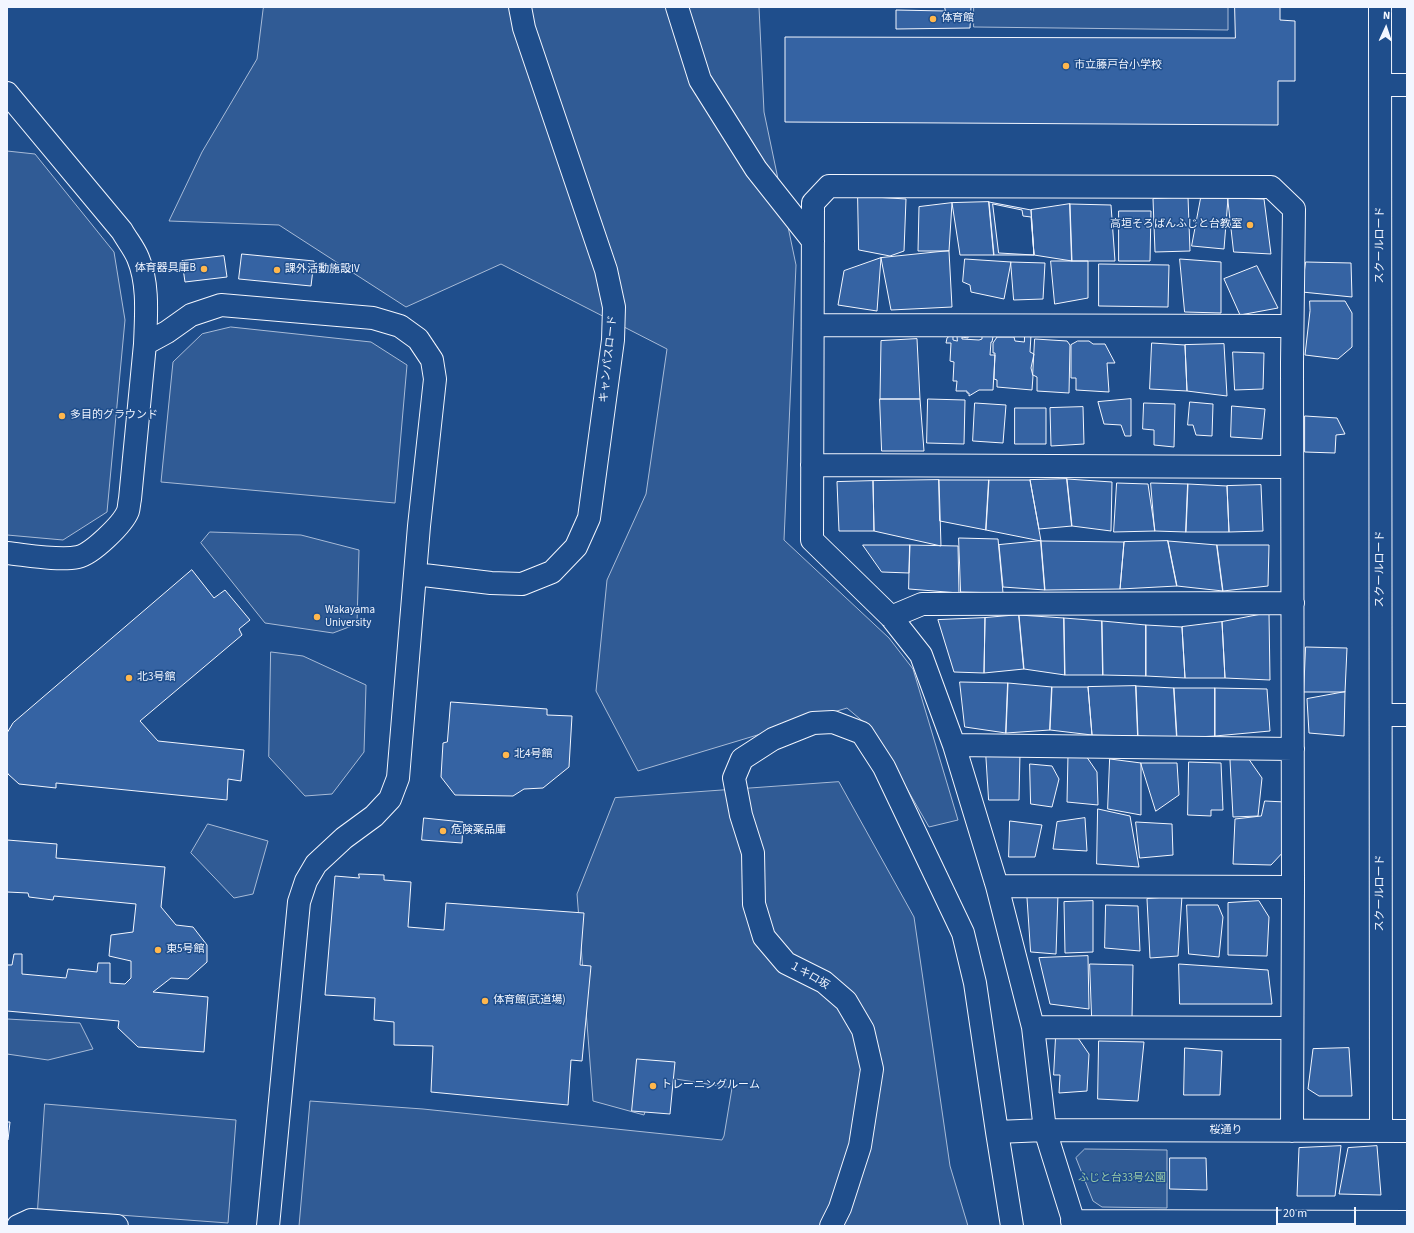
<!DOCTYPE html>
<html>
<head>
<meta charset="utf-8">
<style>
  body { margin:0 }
  #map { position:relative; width:1414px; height:1233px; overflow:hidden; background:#1f4e8c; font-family:"Source Sans 3",sans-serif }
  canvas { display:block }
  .frame { position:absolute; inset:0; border:8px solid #f2f6ff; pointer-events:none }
  .north { position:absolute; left:1366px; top:8px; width:40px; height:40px; -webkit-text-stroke:3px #1f4e8c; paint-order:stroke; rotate:3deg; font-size:11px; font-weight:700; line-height:16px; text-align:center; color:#f2f6ff }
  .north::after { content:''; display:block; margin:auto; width:14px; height:18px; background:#f2f6ff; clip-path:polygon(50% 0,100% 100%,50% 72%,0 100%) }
  .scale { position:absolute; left:1276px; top:1207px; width:80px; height:18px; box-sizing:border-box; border:2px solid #f2f6ff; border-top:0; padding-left:5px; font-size:12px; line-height:14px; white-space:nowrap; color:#f2f6ff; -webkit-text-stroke:3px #1f4e8c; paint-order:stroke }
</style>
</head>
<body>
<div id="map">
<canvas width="1414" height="1233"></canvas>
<div class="frame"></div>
<div class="north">N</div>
<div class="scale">20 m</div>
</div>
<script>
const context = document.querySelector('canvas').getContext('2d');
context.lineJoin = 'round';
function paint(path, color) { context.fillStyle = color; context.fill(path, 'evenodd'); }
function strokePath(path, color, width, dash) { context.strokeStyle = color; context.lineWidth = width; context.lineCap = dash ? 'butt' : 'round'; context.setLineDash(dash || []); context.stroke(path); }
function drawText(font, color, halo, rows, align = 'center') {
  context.font = font + ' "Source Sans 3","Noto Sans JP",sans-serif'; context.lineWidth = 3; context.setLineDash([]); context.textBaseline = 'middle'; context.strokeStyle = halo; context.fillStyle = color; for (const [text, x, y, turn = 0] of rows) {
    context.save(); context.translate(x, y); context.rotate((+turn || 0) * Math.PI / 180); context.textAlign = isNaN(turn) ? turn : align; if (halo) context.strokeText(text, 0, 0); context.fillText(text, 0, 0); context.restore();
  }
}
const built = new Path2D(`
  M264,7H759L764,112L796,265L784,540L889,638L913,669L958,820L929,827L873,730L847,708L638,771L596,691L607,580L646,494L667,349L501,264L406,307L279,225L169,221L202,152L257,59L263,10Z
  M974,7H1228V30L974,27Z
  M7,151L35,154L114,252L125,320L107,512L63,540L7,535Z
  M231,327L371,342L407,365L395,503L161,482L173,362L202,334Z
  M210,532L301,535L359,550L357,624L333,633L265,623L201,543Z
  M271,652L303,656L366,685L364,752L332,794L305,796L269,757Z
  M839,782L914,917L950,1166L968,1226H299L310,1101L423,1109L722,1140L724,1136L732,1088L657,1076L644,1115L593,1101L577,894L615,798Z
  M208,824L268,841L253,894L234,898L191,853Z
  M7,1019L80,1023L93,1049L48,1060L7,1054Z
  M45,1104L236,1120L228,1223L38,1209Z
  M1085,1149L1167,1150V1208L1102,1207L1093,1201L1076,1158Z`);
paint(built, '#305b95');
strokePath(built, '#a8bbd7', 1);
const building = new Path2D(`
  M945,7H971L970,28L896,29V10L945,11Z
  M1235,7H1280V20L1295,21V81H1278V125L785,122V37L1235,38Z
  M858,196L906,199L904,251L890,256L859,250Z
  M1188,197L1190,251L1155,252L1153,199Z
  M1201,198H1228L1224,249L1192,246Z
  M1228,198L1264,199L1271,254L1234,252Z
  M989,202L994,255H960L952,203Z
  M989,202L1031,210L1034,255H994Z
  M952,203L949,251H918L919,207Z
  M993,204L1022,210L1023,216L1031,217L1034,255L999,253Z
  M1070,204L1111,205L1115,261H1072Z
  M1070,204L1072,261L1034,255L1031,210Z
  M1119,211H1151L1150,261H1119Z
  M949,251L952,307L891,310L881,258Z
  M242,254L314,261L311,286L239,279Z
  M224,256L227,277L185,282L182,261Z
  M881,258L877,311L838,305L844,271Z
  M965,259L1011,262L1004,299L971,292L970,285L963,282Z
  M1180,259L1221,262V313L1185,312Z
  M1051,261H1088V298L1055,304Z
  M1011,262L1045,263L1043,299L1014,300Z
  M1306,262L1351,263L1352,297L1302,292Z
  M1099,264L1169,265L1168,307L1099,306Z
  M1257,266L1278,308L1240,315L1224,279Z
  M1310,301H1345L1352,313V347L1338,359L1305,355L1310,311Z
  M957,332L969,333L968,338L962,337V339L979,340L982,339V334L990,335L993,337L992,342H991L990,355H995L993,390H979L969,396V393H967V391H956L957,381H953L954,362L950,361L951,343H946L947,338L951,335H953V340L957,341Z
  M1025,334L1031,335L1030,352L1034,354L1031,368L1033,376L1032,390L997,387V380L994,379L995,353H993V343L997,337H1014L1015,341L1024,342Z
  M917,339L920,399H880L881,341Z
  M1035,339L1067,341L1070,345L1069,393L1037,391V377L1033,375Z
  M1078,341H1089L1093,344H1105L1115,363H1107L1109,392L1076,390V378H1071V345Z
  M1152,343L1185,345L1187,391L1150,389Z
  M1224,344L1227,396L1187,391L1185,345Z
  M1233,352L1264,353L1263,389L1235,390Z
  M880,399H920L924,451H882Z
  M928,399L965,400L964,444L927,443Z
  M1131,399V436H1125L1121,425L1104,424L1098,402Z
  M1190,402L1213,404L1212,436L1196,435L1193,425H1188Z
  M975,403L1006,405L1003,443L973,441Z
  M1144,403L1175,404L1174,447L1154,445V430L1143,429Z
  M1232,406L1265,409L1262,439L1231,437Z
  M1083,407L1084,444L1051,446L1050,408Z
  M1015,408H1046V444H1015Z
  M1305,416L1337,418L1345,434L1336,435L1335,453L1305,452Z
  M1067,479L1072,526L1039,529L1030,480Z
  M1067,479L1112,482L1111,531L1072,526Z
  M939,480L941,546L874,531L873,481Z
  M939,480H989L986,530L940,521Z
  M989,480H1030L1041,541L986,530Z
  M873,481L874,531H839L837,482Z
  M1117,483L1148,484L1155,531L1114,532Z
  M1151,483L1188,484L1186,532L1155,531Z
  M1188,484L1227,486L1229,532H1186Z
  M1261,485L1263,531L1229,532L1227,486Z
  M959,538L998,539L1003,593L961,592Z
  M1041,541L1045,590L1003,587L999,545Z
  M1041,541L1124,542L1120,589L1045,590Z
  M1168,541L1177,586L1120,589L1124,542Z
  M1168,541L1217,545L1223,591L1177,586Z
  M863,545H910L909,573L882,572Z
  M910,545L958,546L959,593L909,589Z
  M1217,545H1269L1268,586L1223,591Z
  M192,570L214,598L225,590L250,620L239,629L242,635L140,721L158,741L244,750L241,781L228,779L227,800L56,783V788L19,784L8,774L7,771V733L13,723Z
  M1269,613L1270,680L1225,678L1222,622Z
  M1019,615L1024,669L984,673L985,618Z
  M1019,615L1064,618L1065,675L1024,669Z
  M985,618L984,673L954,672L938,620Z
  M1064,618L1102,621L1103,675H1065Z
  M1102,621L1146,625V676L1103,675Z
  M1222,622L1225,678H1185L1182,627Z
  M1146,625L1182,627L1185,678L1146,676Z
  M1306,647L1347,648L1345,692H1304Z
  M960,682L1008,683L1006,733L965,727Z
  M1008,683L1052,687L1050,730L1006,733Z
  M1136,686L1138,736L1092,735L1088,687Z
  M1136,686L1174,688L1177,738L1138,736Z
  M1052,687H1088L1092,735L1050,730Z
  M1174,688H1215V736L1177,738Z
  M1215,688L1267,689L1270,731L1215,736Z
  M1345,692L1344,736L1309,733L1307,699Z
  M451,702L547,709V715L572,716L569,767L543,788L524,789L513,796L455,795L441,777L443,743L447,742Z
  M986,752L1020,753L1019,800H989Z
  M1084,753L1097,772L1098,805L1067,802L1068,755Z
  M1248,758L1262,778L1258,816L1233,817L1230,760Z
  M1110,759L1141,763V815L1108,809Z
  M1189,762L1221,763L1223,810H1211V816L1188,815Z
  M1141,763H1177L1179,795L1156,811Z
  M1030,764L1052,766L1059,779L1052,807L1031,804Z
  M1265,801L1285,802L1286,849L1271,865L1233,864L1235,819L1261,816Z
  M1098,809L1130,816L1139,867L1097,864Z
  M424,818L463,822L462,843L422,840Z
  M1085,818L1087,851L1053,849L1057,822Z
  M1010,821L1042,825L1035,857H1009Z
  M1136,822L1172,824L1173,855L1140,858Z
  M7,840L57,844L56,858L165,867L161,907L176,925L193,927L207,945V962L188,979L171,978L153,992L208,997L204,1052L138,1047L118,1028L119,1021L7,1011V965H12L14,954H22V974L66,978L68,969L97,972L98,963H110V983L125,984L131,978V961L109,956L111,935L133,932L136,904L54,896L53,900L29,897L28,893L7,892Z
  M359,874L384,875V880L411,882L408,927L444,930L446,903L584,913L580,965L591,966L582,1061L571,1060L568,1105L431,1092L433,1046L394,1045V1022L374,1020L375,998L325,995L335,876L359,878Z
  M1027,892L1058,894L1056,954L1031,952Z
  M1182,896L1178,956L1150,958L1147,899Z
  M1093,901V952L1065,953L1064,902Z
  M1259,901L1269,917L1267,956L1228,955V903Z
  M1106,905L1138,906L1140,951L1105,948Z
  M1187,905H1218L1223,917L1219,957L1189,954Z
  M1088,956L1089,1009L1050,1004L1039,958Z
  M1090,964L1133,965L1132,1018L1092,1017Z
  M1179,964L1268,970L1272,1004H1180Z
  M1056,1036L1078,1038L1089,1054L1087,1091L1059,1093L1060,1075H1054Z
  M1099,1041L1144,1042L1138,1101L1098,1099Z
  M1185,1048L1222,1051L1220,1095H1184Z
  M1349,1048L1352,1096H1319L1308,1089L1313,1049Z
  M637,1059L675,1062L670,1114L632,1111Z
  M7,1122H10L8,1140H7Z
  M1341,1146L1335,1196H1297L1299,1148Z
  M1377,1146L1381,1195L1339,1194L1348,1148Z
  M1170,1158H1206L1207,1190L1170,1189Z`);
paint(building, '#3563a3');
strokePath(building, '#f2f6ff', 1);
const minor = new Path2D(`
  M677,7L700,80L756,169L813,241
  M1380,7L1381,1131
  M1381,85H1407
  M7,93L122,231C127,240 134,248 138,258C149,284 146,316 145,344
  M813,325L1292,326
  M812,465L1292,467
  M7,553C27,555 59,561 78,557C92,554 123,524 128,511C129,508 129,503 130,499L145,344L167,332L191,315L221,305L373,318L400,326L418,339L432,360L435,379L419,526L398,778L390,799L374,816L344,838L316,864L306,881L299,902L268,1226
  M415,574L491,583L522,584L552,572L576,547L589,518L613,340L614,307L606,270L524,28L520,7
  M891,617L922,604L1293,603
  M1381,715H1407
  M954,745L1293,749
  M997,886L1293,887
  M1033,1027L1292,1028
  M997,1132L1045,1130L1407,1131
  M1072,1221L1407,1222
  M18,1226L31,1220L117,1226
  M831,1226L840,1208L860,1146L872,1069L863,1030L846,1001L824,982L786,963L764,937L754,904L753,853L741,815L734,778L742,759L773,739L813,723L833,722L862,733L884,767L963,933L975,983L997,1132L1012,1226
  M1075,1226L1045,1130L1033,1027L997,886L954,745L921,655L891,617L812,540L813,203L829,186L1271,187L1294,209L1292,363L1293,887L1292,1131`);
strokePath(minor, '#f2f6ff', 24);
strokePath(minor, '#1f4e8c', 22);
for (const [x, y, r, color] of [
  [933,19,4,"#ffb74d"],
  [1066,66,4,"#ffb74d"],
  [1250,225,4,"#ffb74d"],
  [204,269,4,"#ffb74d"],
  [277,270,4,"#ffb74d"],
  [62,416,4,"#ffb74d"],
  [317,617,4,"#ffb74d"],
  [129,678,4,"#ffb74d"],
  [506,755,4,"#ffb74d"],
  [443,831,4,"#ffb74d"],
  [158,950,4,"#ffb74d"],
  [485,1001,4,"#ffb74d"],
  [653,1086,4,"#ffb74d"]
]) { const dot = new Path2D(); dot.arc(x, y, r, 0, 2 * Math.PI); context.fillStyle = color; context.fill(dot); strokePath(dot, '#1f4e8c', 1.5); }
drawText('11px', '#f2f6ff', '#1f4e8c', [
  ["体育館",941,19],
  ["市立藤戸台小学校",1074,66],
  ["高垣そろばんふじと台教室",1242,225,"right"],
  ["体育器具庫B",196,269,"right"],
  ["課外活動施設IV",285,270],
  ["多目的グラウンド",70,416],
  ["Wakayama",325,611],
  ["University",325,624],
  ["北3号館",137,678],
  ["北4号館",514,755],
  ["危険薬品庫",451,831],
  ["東5号館",166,950],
  ["体育館(武道場)",493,1001],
  ["トレーニングルーム",661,1086]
], 'left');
drawText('11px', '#f2f6ff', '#1f4e8c', [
  ["スクールロード",1381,245,-90],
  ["キャンパスロード",609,359,-84],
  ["スクールロード",1381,569,-90],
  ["スクールロード",1381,893,-90],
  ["１キロ坂",809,976,30],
  ["桜通り",1226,1131]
]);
drawText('11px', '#97c8a6', '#1f4e8c', [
  ["ふじと台33号公園",1122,1179]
]);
</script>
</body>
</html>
